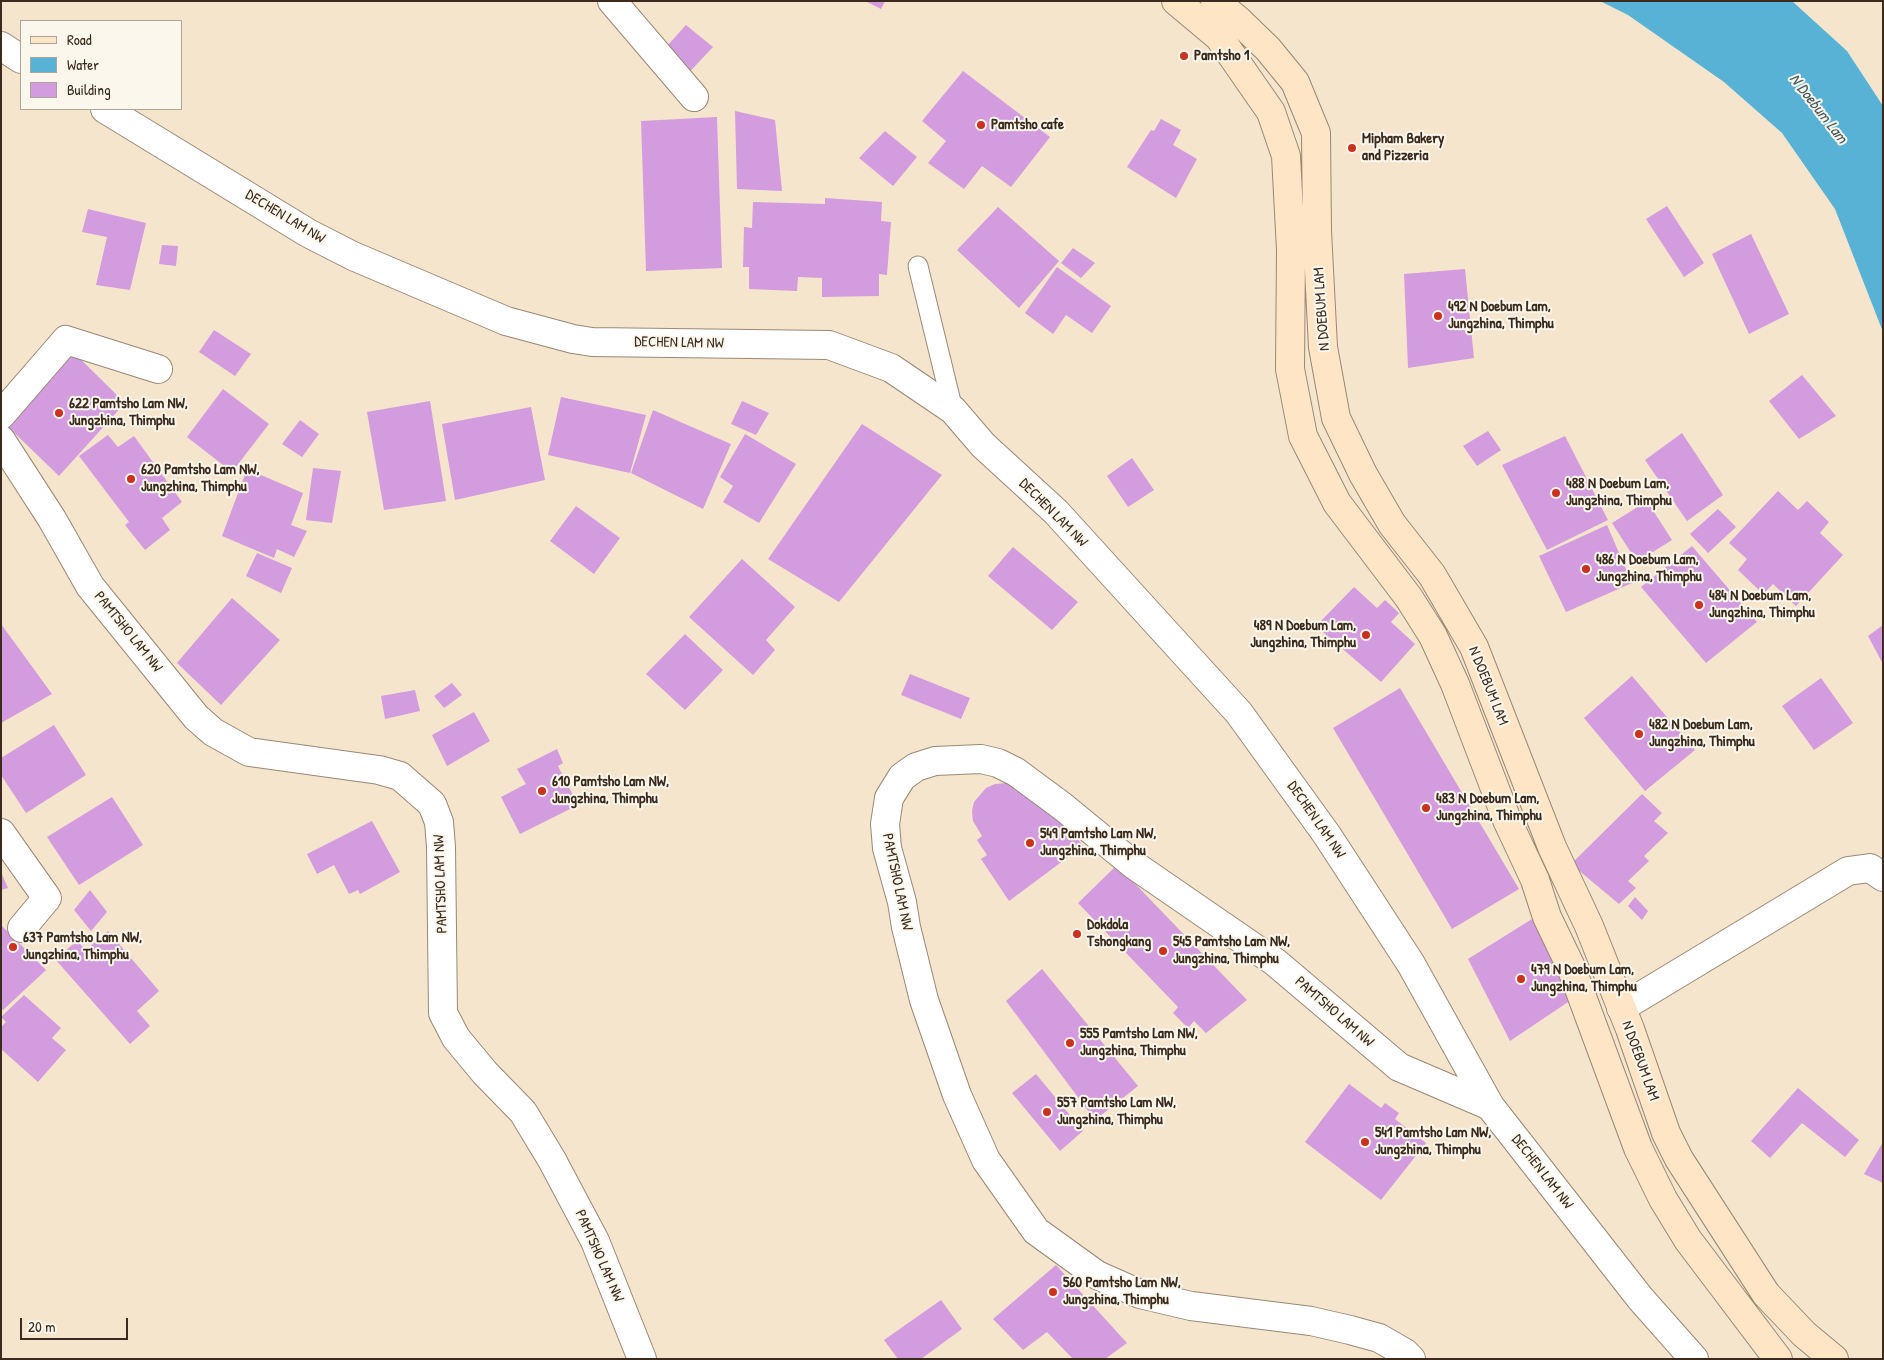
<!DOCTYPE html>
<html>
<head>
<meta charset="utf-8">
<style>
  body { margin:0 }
  #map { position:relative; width:1884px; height:1360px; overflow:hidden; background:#f6e5cd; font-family:"Patrick Hand",sans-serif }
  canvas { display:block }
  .frame { position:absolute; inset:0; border:2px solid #3b2a1e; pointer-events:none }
  .legend { position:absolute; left:20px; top:20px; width:162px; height:90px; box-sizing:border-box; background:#fbf7ec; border:1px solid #aea59a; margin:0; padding:6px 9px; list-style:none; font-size:15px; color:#3b2a1e }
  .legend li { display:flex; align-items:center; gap:10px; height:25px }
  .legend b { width:25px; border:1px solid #aea59a }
  .scale { position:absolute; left:20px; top:1318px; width:108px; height:22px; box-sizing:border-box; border:2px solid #3b2a1e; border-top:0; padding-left:6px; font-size:15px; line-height:18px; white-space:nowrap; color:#3b2a1e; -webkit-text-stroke:4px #fbf7ec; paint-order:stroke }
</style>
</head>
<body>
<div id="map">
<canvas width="1884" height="1360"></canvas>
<div class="frame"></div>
<ul class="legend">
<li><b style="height:6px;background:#fee5c5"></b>Road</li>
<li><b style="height:14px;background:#57b2d5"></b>Water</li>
<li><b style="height:14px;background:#d29cdf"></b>Building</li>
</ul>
<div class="scale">20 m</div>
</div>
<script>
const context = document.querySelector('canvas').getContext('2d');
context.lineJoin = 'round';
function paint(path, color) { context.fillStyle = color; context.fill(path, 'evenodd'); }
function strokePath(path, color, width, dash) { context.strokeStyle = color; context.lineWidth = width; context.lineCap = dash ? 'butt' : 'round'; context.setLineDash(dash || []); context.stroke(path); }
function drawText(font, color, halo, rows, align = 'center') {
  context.font = font + ' "Patrick Hand",sans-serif'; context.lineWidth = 4; context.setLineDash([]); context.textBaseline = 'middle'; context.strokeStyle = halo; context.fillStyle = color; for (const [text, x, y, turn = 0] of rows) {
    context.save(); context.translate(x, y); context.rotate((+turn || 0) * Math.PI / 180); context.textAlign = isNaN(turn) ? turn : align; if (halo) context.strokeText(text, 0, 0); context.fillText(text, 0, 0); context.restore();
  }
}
paint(new Path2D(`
  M1600,1H1792L1847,51L1883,106V332L1835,209L1782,133L1724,82L1628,15Z`), '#57b2d5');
paint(new Path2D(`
  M865,1H885L881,9Z
  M686,25L713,47L682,80L659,55Z
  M963,71L1050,137L1011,187L982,166L964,189L928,163L946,141L922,121Z
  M735,111L775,120L782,191L737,189Z
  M717,117L722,268L646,271L641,121Z
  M1161,119L1181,130L1173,145L1197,159L1176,198L1127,167L1151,130L1154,131Z
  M885,131L917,157L893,186L859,158Z
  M825,198L882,202L881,221L891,222L887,275L879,274V296L822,297V278L798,277L797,291L749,289V267H743L744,227L752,228L753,202L825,204Z
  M1667,206L1704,263L1684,277L1646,219Z
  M998,207L1059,261L1019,308L957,250Z
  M88,209L146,223L130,290L96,285L107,237L82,232Z
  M1751,234L1789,314L1749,334L1712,254Z
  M162,245L178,246L176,266L159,264Z
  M1073,248L1095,263L1081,278L1061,263Z
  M1057,267L1111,306L1092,333L1066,315L1053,334L1025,313Z
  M1465,269L1474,358L1408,368L1404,274Z
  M214,330L251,354L235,376L199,352Z
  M61,340L125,403L59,476L1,420Z
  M1802,375L1836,416L1799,439L1769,401Z
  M223,389L269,424L232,472L187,437Z
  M561,397L646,415L630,473L548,455Z
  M430,401L446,501L384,510L367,412Z
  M742,401L769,413L756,435L731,424Z
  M531,407L545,480L455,500L442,424Z
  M653,410L731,444L703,509L631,473Z
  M300,420L319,434L302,457L282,444Z
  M862,424L942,475L839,602L768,559Z
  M1488,431L1501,450L1477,466L1463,446Z
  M1682,433L1723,495L1687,521L1645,460Z
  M745,434L796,464L759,523L723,502L733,486L720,477Z
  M108,435L118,447L134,436L182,502L162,518L170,530L145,550L125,525L129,522L79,456Z
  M1565,436L1608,520L1547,550L1502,465Z
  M1132,458L1154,490L1128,507L1107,476Z
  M313,468L341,471L332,523L306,520Z
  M247,469L303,493L291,525L307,531L294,557L277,549L274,558L222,536Z
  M1778,491L1798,510L1807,501L1829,522L1820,533L1843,555L1796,606L1773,584L1763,594L1738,570L1747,559L1729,543Z
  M1647,501L1672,540L1637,562L1612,523Z
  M576,506L620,538L594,574L550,541Z
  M1718,509L1736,527L1708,553L1690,534Z
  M1607,525L1632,583L1566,612L1539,556Z
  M1692,546L1757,622L1706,663L1641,587Z
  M1013,547L1078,602L1052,630L988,576Z
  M257,553L292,568L281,593L246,576Z
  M742,559L795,607L766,640L775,650L753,675L689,617Z
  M1354,587L1377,608L1385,600L1399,613L1391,622L1415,644L1381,682L1316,626Z
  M232,598L280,640L221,705L177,663Z
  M1,624L52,694L1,723Z
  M1883,625V664L1868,636Z
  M685,634L723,670L685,710L646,674Z
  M910,674L970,698L961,719L901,695Z
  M1632,676L1695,750L1645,791L1584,718Z
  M1821,678L1853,723L1814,750L1782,706Z
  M452,683L462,695L444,708L434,696Z
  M1400,688L1519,889L1452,929L1333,728Z
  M415,690L420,711L385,719L381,696Z
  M474,712L490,741L447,766L432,735Z
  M54,725L86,775L26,813L1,775V758Z
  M557,749L563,763L558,766L578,805L520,834L501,797L526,784L517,769Z
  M1006,783L1016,786L1025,793L1031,801L1038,797L1055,806L1083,846L1009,901L981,859L987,855L977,840L982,836L973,821L972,811L974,802L986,788L995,784Z
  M1642,794L1662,813L1654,821L1668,833L1644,856L1649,861L1628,881L1636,888L1619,904L1571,864Z
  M112,797L143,845L79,885L47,837Z
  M372,821L400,872L360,894L358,890L349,894L334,865L317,874L307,854Z
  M1117,865L1247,1000L1206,1033L1194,1021L1188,1028L1173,1013L1178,1007L1078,903Z
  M1,872L8,888L1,890Z
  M90,890L107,912L91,931L74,910Z
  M1635,897L1648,911L1642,920L1628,906Z
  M1532,919L1574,998L1510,1041L1468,959Z
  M1,925L46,970L3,1010L1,1008Z
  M108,931L159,991L137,1011L150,1026L130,1044L55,959L77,941L86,950Z
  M1042,969L1138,1086L1095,1120L1006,1001Z
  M24,995L61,1028L52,1038L66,1050L38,1082L1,1049V1027L6,1022L1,1017Z
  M1036,1074L1083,1131L1060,1151L1012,1093Z
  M1349,1084L1381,1108L1385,1103L1399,1113L1395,1119L1426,1143L1381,1200L1305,1142Z
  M1798,1088L1859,1140L1845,1157L1802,1123L1770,1158L1751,1141Z
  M1883,1142V1183L1864,1174Z
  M1056,1265L1127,1343L1105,1359H1073L1047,1332L1023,1350L993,1319Z
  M941,1300L962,1329L921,1359H898L884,1340Z`), '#d29cdf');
const service = new Path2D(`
  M918,266L953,410`);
const minor = new Path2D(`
  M612,1L694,97
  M1,46L21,59
  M105,109L308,233L353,256L506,321L573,339L592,342L829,345L891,368L953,410L983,445L1056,512L1239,713L1327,835L1411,964L1490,1106L1640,1298L1694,1359
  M1,415L66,340L158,369
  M1,440L52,519L90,586L196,717L213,732L249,752L379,770L400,776L432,804L439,822L441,847L443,1013L456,1038L485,1073L523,1112L552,1160L595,1241L642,1359
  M1,833L47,898L22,928
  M1621,1008L1848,871L1870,868L1883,877
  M1411,1359L1405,1353L1379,1338L1350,1330L1311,1321L1191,1306L1140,1294L1097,1275L1036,1231L986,1160L957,1095L924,1000L906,927L902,902L887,848L885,824L889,798L902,777L916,767L935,761L981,759L998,763L1016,772L1062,806L1134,865L1275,962L1399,1067L1490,1106`);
const secondary = new Path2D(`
  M1176,1L1219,37L1271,112L1286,156L1291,250L1290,369L1303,436L1337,503L1409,598L1433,636L1455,684L1507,820L1535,880L1547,917L1571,967L1638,1148L1663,1199L1688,1240L1778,1359
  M1215,1L1238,20L1268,49L1295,82L1316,133L1317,231L1323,347L1336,418L1363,474L1392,524L1432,575L1474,647L1552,847L1589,926L1630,1029L1666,1133L1679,1159L1766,1294L1804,1334L1834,1359`);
strokePath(service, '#988876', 21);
strokePath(minor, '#988876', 30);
strokePath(secondary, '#988876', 30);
strokePath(service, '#fff', 19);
strokePath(minor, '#fff', 28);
strokePath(secondary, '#fee5c5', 28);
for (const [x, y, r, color] of [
  [1184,56,5,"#c8321e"],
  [981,125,5,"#c8321e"],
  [1352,148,5,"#c8321e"],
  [1438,316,5,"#c8321e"],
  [59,413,5,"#c8321e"],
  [131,479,5,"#c8321e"],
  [1556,493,5,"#c8321e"],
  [1586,569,5,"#c8321e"],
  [1699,605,5,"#c8321e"],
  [1366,635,5,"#c8321e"],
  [1639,734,5,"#c8321e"],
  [542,791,5,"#c8321e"],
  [1426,808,5,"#c8321e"],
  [1030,843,5,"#c8321e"],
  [1077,934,5,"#c8321e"],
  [13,947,5,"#c8321e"],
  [1163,951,5,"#c8321e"],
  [1521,979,5,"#c8321e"],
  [1070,1043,5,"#c8321e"],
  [1047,1112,5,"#c8321e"],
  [1365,1142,5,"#c8321e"],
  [1053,1292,5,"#c8321e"]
]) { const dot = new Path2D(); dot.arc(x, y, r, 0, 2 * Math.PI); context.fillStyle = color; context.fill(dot); strokePath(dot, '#fbf7ec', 2); }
drawText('bold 15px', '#3b2a1e', '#fbf7ec', [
  ["Pamtsho 1",1194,56],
  ["Pamtsho cafe",991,125],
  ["Mipham Bakery",1362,139],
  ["and Pizzeria",1362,156],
  ["492 N Doebum Lam,",1448,307],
  ["Jungzhina, Thimphu",1448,324],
  ["622 Pamtsho Lam NW,",69,404],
  ["Jungzhina, Thimphu",69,421],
  ["620 Pamtsho Lam NW,",141,470],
  ["Jungzhina, Thimphu",141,487],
  ["488 N Doebum Lam,",1566,484],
  ["Jungzhina, Thimphu",1566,501],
  ["486 N Doebum Lam,",1596,560],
  ["Jungzhina, Thimphu",1596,577],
  ["484 N Doebum Lam,",1709,596],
  ["Jungzhina, Thimphu",1709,613],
  ["489 N Doebum Lam,",1356,626,"right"],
  ["Jungzhina, Thimphu",1356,643,"right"],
  ["482 N Doebum Lam,",1649,725],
  ["Jungzhina, Thimphu",1649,742],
  ["610 Pamtsho Lam NW,",552,782],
  ["Jungzhina, Thimphu",552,799],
  ["483 N Doebum Lam,",1436,799],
  ["Jungzhina, Thimphu",1436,816],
  ["549 Pamtsho Lam NW,",1040,834],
  ["Jungzhina, Thimphu",1040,851],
  ["Dokdola",1087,925],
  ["Tshongkang",1087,942],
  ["637 Pamtsho Lam NW,",23,938],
  ["Jungzhina, Thimphu",23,955],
  ["545 Pamtsho Lam NW,",1173,942],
  ["Jungzhina, Thimphu",1173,959],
  ["479 N Doebum Lam,",1531,970],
  ["Jungzhina, Thimphu",1531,987],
  ["555 Pamtsho Lam NW,",1080,1034],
  ["Jungzhina, Thimphu",1080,1051],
  ["557 Pamtsho Lam NW,",1057,1103],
  ["Jungzhina, Thimphu",1057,1120],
  ["541 Pamtsho Lam NW,",1375,1133],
  ["Jungzhina, Thimphu",1375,1150],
  ["560 Pamtsho Lam NW,",1063,1283],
  ["Jungzhina, Thimphu",1063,1300]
], 'left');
drawText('15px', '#3b2a1e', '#fbf7ec', [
  ["DECHEN LAM NW",285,217,31],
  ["N DOEBUM LAM",1322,309,-94],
  ["DECHEN LAM NW",679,343,1],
  ["DECHEN LAM NW",1053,513,45],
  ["PAMTSHO LAM NW",128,632,51],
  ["N DOEBUM LAM",1488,686,68],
  ["DECHEN LAM NW",1316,820,55],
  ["PAMTSHO LAM NW",897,882,78],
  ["PAMTSHO LAM NW",441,884,-92],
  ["PAMTSHO LAM NW",1334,1012,41],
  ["N DOEBUM LAM",1640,1061,70],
  ["DECHEN LAM NW",1542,1172,52],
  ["PAMTSHO LAM NW",599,1256,66]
]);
drawText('italic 16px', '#455a5e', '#fbf7ec', [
  ["N Doebum Lam",1818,109,52]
]);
</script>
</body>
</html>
